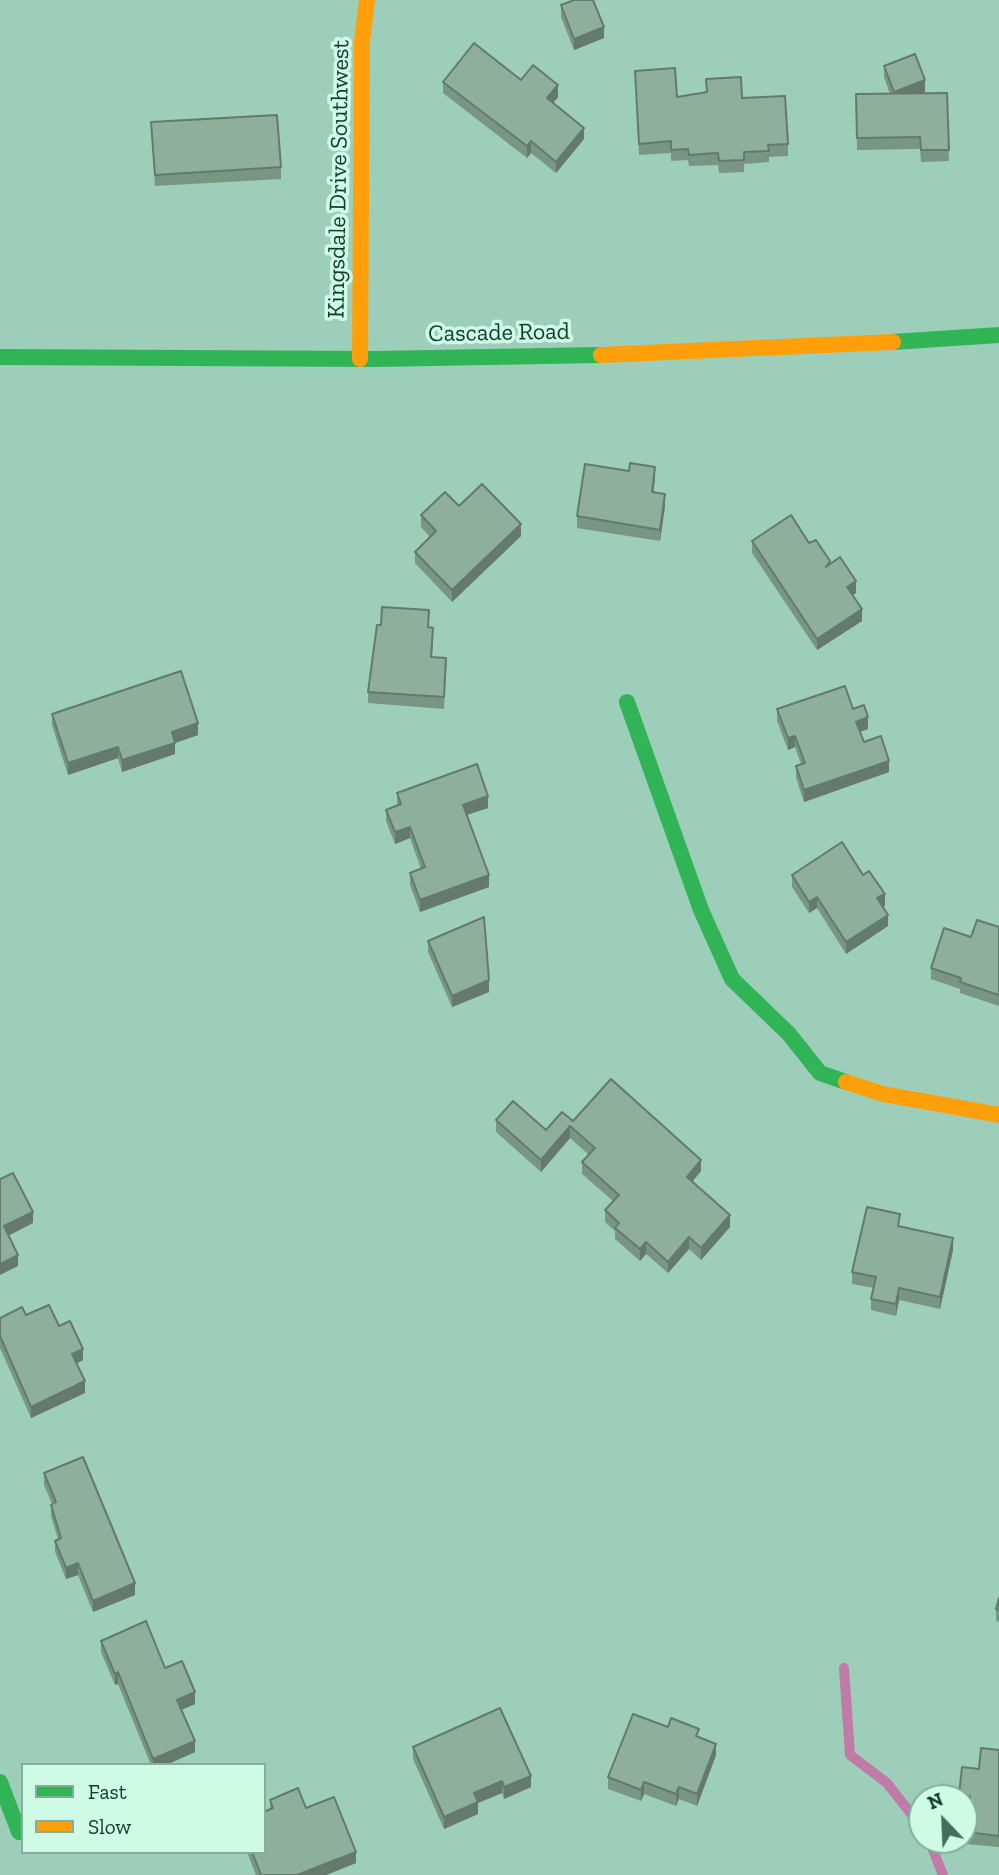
<!DOCTYPE html>
<html>
<head>
<meta charset="utf-8">
<style>
  body { margin:0 }
  #map { position:relative; width:999px; height:1875px; overflow:hidden; background:#9cceba; font-family:"Zilla Slab",serif }
  canvas { display:block }
  .legend { position:absolute; left:21px; top:1763px; width:245px; height:91px; box-sizing:border-box; background:#cefae6; border:2px solid #83ae9c; margin:0; padding:9px 12px; list-style:none; font-size:21px; color:#133b2c }
  .legend li { display:flex; align-items:center; gap:14px; height:35px }
  .legend b { width:35px; border:2px solid #83ae9c }
  .north { position:absolute; left:908px; top:1784px; width:70px; height:70px; box-sizing:border-box; background:#cefae6; border:2px solid #83ae9c; border-radius:50%; rotate:337deg; font-size:19px; font-weight:700; line-height:28px; text-align:center; color:#133b2c }
  .north::after { content:''; display:block; margin:auto; width:24px; height:32px; background:#436e5e; clip-path:polygon(50% 0,100% 100%,50% 72%,0 100%) }
</style>
</head>
<body>
<div id="map">
<canvas width="999" height="1875"></canvas>
<ul class="legend">
<li><b style="height:9px;background:#30b455"></b>Fast</li>
<li><b style="height:9px;background:#ff9f0a"></b>Slow</li>
</ul>
<div class="north">N</div>
</div>
<script>
const context = document.querySelector('canvas').getContext('2d');
context.lineJoin = 'round';
function strokePath(path, color, width, dash) { context.strokeStyle = color; context.lineWidth = width; context.lineCap = dash ? 'butt' : 'round'; context.setLineDash(dash || []); context.stroke(path); }
function paint(path, color) { context.fillStyle = color; context.fill(path, 'evenodd'); }
function drawText(font, color, halo, rows, align = 'center') {
  context.font = font + ' "Zilla Slab",serif'; context.lineWidth = 7; context.setLineDash([]); context.textBaseline = 'middle'; context.strokeStyle = halo; context.fillStyle = color; for (const [text, x, y, turn = 0] of rows) {
    context.save(); context.translate(x, y); context.rotate((+turn || 0) * Math.PI / 180); context.textAlign = isNaN(turn) ? turn : align; if (halo) context.strokeText(text, 0, 0); context.fillText(text, 0, 0); context.restore();
  }
}
strokePath(new Path2D(`
  M844,1668L850,1755L887,1783L922,1828
  M929,1840L943,1875`), '#c07ba8', 10);
strokePath(new Path2D(`
  M893,342L999,335
  M0,357L375,359L601,355
  M627,702L701,910L732,979L789,1034L820,1073L846,1082
  M0,1782L19,1832`), '#30b455', 16);
strokePath(new Path2D(`
  M601,355L893,342
  M360,359L362,41L367,0
  M846,1082L883,1094L999,1115`), '#ff9f0a', 16);
paint(new Path2D(`
  M561,5L604,38L574,50L561,17Z
  M884,66L925,92L921,93H947L949,161L921,162L920,149L857,150L856,94H890L884,77Z
  M635,71L677,97L706,92V79L742,98L788,144V156L769,157V162L744,164V172L719,173L718,165L689,166L688,160L671,161V153L639,155Z
  M521,80L558,97L553,103L584,139L556,173L531,153L527,158L443,93V82Z
  M151,122L281,167V179L155,186Z
  M655,479L653,492L665,506L660,541L577,528V516Z
  M459,506L521,536L452,602L415,563V552L430,537L421,527V515Z
  M752,541L809,543L830,564L856,593L852,595L862,621L817,650L752,553Z
  M429,628L433,640L432,657L446,669L444,709L368,703V692Z
  M777,709H853L868,729L860,732L864,742L889,772L804,802L796,778V766L801,764L795,747L788,750L777,721Z
  M52,714L198,735L175,743V754L122,772L118,758L68,775L52,725Z
  M397,793L488,808L467,815L489,887L420,912L410,885V873L421,869L410,838L395,844L386,821V810L397,806Z
  M792,875L885,906L883,907L888,926L846,954L817,908L809,913L792,887Z
  M999,927V1006L960,993V989L931,979V968L971,937Z
  M428,941L489,992L452,1007L428,952Z
  M496,1120L546,1130L573,1121L701,1171L692,1182L730,1227L701,1260L689,1249L668,1273L646,1254L640,1261L615,1239V1231L605,1222V1210L613,1201L582,1174V1162L589,1155L570,1138L541,1172L496,1132Z
  M900,1227L953,1250L940,1309L899,1300L896,1316L871,1310V1299L874,1288L852,1284V1272Z
  M26,1315L59,1326L83,1360L76,1363L85,1393L31,1418L0,1348V1318Z
  M44,1473L135,1595L93,1612L78,1575L66,1579L55,1552V1541L58,1539L51,1516V1505L52,1504L44,1485Z
  M999,1598V1622L996,1621V1609Z
  M101,1641L165,1668L195,1704L181,1710L195,1752L166,1765H151L118,1684L115,1685L101,1652Z
  M668,1727L699,1737L716,1755L697,1806L679,1799L676,1806L644,1794L641,1801L608,1789V1777Z
  M413,1747L531,1787L504,1799L502,1793L478,1803V1814L444,1829L413,1759Z
  M999,1750V1847L966,1844V1832L968,1807H964V1798H959L962,1767L979,1769Z
  M270,1800L306,1808L356,1863L326,1875H256L247,1852H264L270,1809Z`), '#799685');
paint(new Path2D(`
  M604,27V38L574,50V39Z
  M925,80V92L894,104V92Z
  M558,85V97L547,110V98Z
  M584,128V139L556,173V162Z
  M531,141V153L527,158V146Z
  M655,467V479L652,504V492Z
  M665,494V506L660,541V530Z
  M521,524V536L452,602V590Z
  M856,581V593L847,599V587Z
  M862,609V621L817,650V639Z
  M868,717V729L856,733V722Z
  M198,723V735L172,744V732Z
  M795,736V747L788,750V738Z
  M175,743V754L122,772V760Z
  M118,747V758L68,775V763Z
  M889,761V772L804,802V790Z
  M488,796V808L463,816V805Z
  M410,827V838L395,844V832Z
  M489,875V887L420,912V900Z
  M885,894V906L877,910V898Z
  M817,897V908L809,913V902Z
  M888,915V926L846,954V942Z
  M489,980V992L452,1007V996Z
  M570,1126V1138L541,1172V1160Z
  M701,1160V1171L687,1188V1177Z
  M33,1212V1223L4,1238V1226Z
  M730,1215V1227L701,1260V1248Z
  M689,1237V1249L668,1273V1262Z
  M953,1238V1250L940,1309V1297Z
  M646,1242V1254L640,1261V1249Z
  M18,1255V1266L0,1275V1264Z
  M899,1288V1300L896,1316V1304Z
  M83,1349V1360L72,1366V1354Z
  M85,1381V1393L31,1418V1407Z
  M78,1563V1575L66,1579V1568Z
  M135,1583V1595L93,1612V1601Z
  M118,1672V1684L115,1685V1674Z
  M195,1692V1704L177,1712V1700Z
  M195,1741V1752L166,1765H153V1759Z
  M716,1744V1755L697,1806V1794Z
  M531,1776V1787L504,1799V1787Z
  M502,1781V1793L478,1803V1814L444,1829V1817L474,1793Z
  M644,1782V1794L641,1801V1790Z
  M679,1787V1799L676,1806V1794Z
  M356,1852V1863L326,1875H297Z`), '#637a6c');
const building = new Path2D(`
  M574,0H593L604,27L574,39L561,5Z
  M474,43L521,80L533,65L558,85L547,98L584,128L556,162L531,141L527,146L443,82Z
  M915,54L925,80L894,92L884,66Z
  M675,68L677,97L707,92L706,79L741,77L742,98L785,96L788,144L768,145L769,151L744,152V160L719,161L718,153L689,155L688,149L671,150V141L639,144L635,71Z
  M947,93L949,150H921L920,137L857,138L856,94Z
  M277,115L281,167L155,175L151,122Z
  M630,463L655,467L652,492L665,494L660,530L577,516L585,464L629,471Z
  M482,484L521,524L452,590L415,552L436,531L421,515L445,492L459,506Z
  M791,515L809,543L816,540L830,561L826,567L840,557L856,581L847,587L862,609L817,639L752,541Z
  M382,607L429,610L428,627L433,628L431,657L446,658L444,697L368,692L377,625H381Z
  M181,671L198,723L172,732L175,743L122,760L118,747L68,763L52,714Z
  M845,686L853,709L864,705L868,717L856,722L864,742L881,736L889,761L804,790L796,766L805,763L795,736L788,738L777,709Z
  M477,764L488,796L463,805L489,875L420,900L410,873L425,867L410,827L395,832L386,810L401,804L397,793Z
  M842,842L863,875L869,871L885,894L877,898L888,915L846,942L817,897L809,902L792,875Z
  M484,917L489,980L452,996L428,941Z
  M977,920L999,927V995L960,982L961,978L931,968L944,928L971,937Z
  M611,1079L701,1160L687,1177L730,1215L701,1248L689,1237L668,1262L646,1242L640,1249L615,1228L619,1223L605,1210L619,1195L582,1162L595,1148L570,1126L541,1160L496,1120L513,1101L546,1130L562,1112L573,1121Z
  M13,1173L33,1212L4,1226L18,1255L0,1264V1179Z
  M867,1207L900,1214L898,1226L953,1238L940,1297L899,1288L896,1304L871,1299L876,1277L852,1272Z
  M49,1305L59,1326L70,1321L83,1349L72,1354L85,1381L31,1407L0,1336V1318L22,1307L26,1315Z
  M83,1457L135,1583L93,1601L78,1563L66,1568L55,1541L61,1538L51,1505L56,1502L44,1473Z
  M999,1598V1610L996,1609Z
  M146,1621L165,1668L182,1661L195,1692L177,1700L195,1741L153,1759L118,1672L115,1674L101,1641Z
  M500,1708L531,1776L504,1787L502,1781L474,1793L478,1802L444,1817L413,1747Z
  M633,1714L668,1727L671,1718L699,1729L696,1736L716,1744L697,1794L679,1787L676,1794L644,1782L641,1790L608,1777Z
  M981,1748L999,1750V1836L966,1832L970,1796L959,1795L962,1767L979,1769Z
  M298,1788L306,1808L334,1797L356,1852L297,1875H261L252,1852H264V1812L273,1808L270,1800Z`);
paint(building, '#8daf9b');
strokePath(building, '#637a6c', 2);
drawText('24px', '#133b2c', '#cefae6', [
  ["Kingsdale Drive Southwest",339,179,-89],
  ["Cascade Road",499,333,-1]
]);
</script>
</body>
</html>
